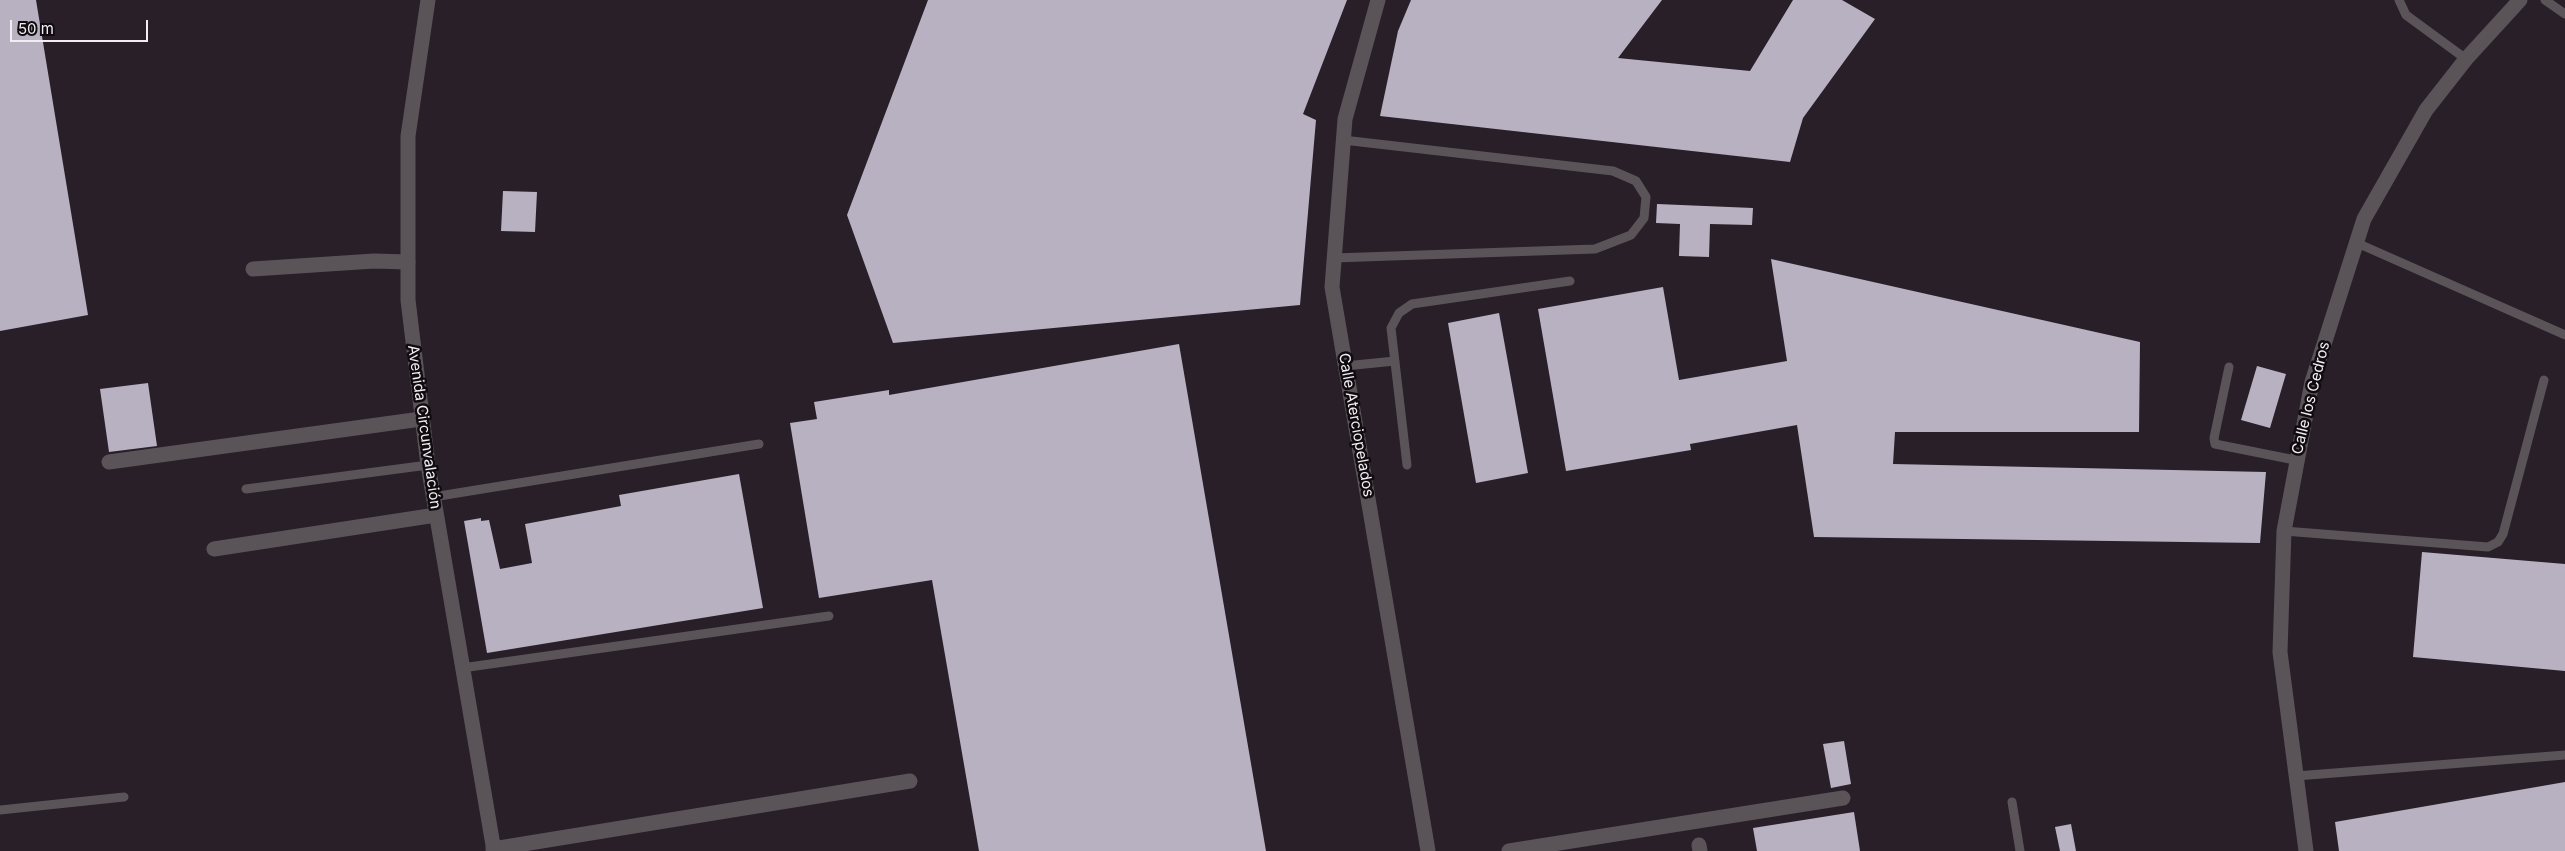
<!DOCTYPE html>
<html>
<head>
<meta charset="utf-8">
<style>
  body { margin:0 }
  #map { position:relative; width:2565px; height:851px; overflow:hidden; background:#281f29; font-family:Inter,sans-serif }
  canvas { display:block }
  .scale { position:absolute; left:10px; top:20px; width:138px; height:22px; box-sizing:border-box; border:2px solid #f2ecf3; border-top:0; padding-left:6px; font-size:15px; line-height:18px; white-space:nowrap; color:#f2ecf3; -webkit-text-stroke:4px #0f0b0f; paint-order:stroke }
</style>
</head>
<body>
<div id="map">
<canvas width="2565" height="851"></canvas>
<div class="scale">50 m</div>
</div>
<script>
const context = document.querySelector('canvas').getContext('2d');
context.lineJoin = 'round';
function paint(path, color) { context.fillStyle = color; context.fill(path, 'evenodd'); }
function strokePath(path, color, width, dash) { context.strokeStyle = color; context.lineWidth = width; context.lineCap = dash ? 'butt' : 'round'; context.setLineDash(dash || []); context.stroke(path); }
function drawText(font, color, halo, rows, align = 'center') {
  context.font = font + ' Inter,sans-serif'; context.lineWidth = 5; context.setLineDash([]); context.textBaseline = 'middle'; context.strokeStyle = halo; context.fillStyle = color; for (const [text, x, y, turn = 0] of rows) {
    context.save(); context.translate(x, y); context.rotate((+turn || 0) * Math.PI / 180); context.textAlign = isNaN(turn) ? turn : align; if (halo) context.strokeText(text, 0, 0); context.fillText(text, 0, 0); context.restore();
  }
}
paint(new Path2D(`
  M0,0H36L88,315L0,331Z
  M928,0H1347L1303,114L1316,120L1300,305L893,343L847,215Z
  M1411,0H1662L1618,58L1750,71L1793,0H1842L1875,19L1803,118L1790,162L1380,116L1398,31Z
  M503,191L537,192L535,232L501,231Z
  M1657,204L1753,208L1752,225L1710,224L1709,257L1679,256L1680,224L1656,223Z
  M1771,259L2140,342L2139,432H1895L1893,464L2266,472L2260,543L1814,537L1797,425L1690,444L1691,450L1566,471L1538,309L1663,287L1679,380L1787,361Z
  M1499,313L1528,473L1476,483L1448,323Z
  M1179,344L1266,851H979L932,580L819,598L790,423L817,419L814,402L889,390V395Z
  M2257,366L2286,374L2270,428L2241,420Z
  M148,383L157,446L109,452L100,389Z
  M739,474L763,608L487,653L464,521L481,518V521L489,520L500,569L532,563L525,524L621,506L619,495Z
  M2422,552L2565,564V671L2413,657Z
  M1844,741L1851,784L1831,788L1823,744Z
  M2565,782V851H2339L2335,822Z
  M1854,812L1860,851H1757L1753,828Z
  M2071,824L2076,851H2060L2055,827Z`), '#b8b1c1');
strokePath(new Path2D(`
  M2399,0L2406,15L2466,59
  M2545,0L2565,14
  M2357,243L2565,335
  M1334,258L1595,249L1631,235L1644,218L1646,197L1636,181L1613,171L1343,140
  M1345,366L1395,361
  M2229,367L2214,438L2215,444L2295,460
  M1407,465L1391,328L1399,313L1412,304L1570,281
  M246,489L428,465
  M433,497L759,444
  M2284,531L2488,547L2498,542L2503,534L2544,380
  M462,668L829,616
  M2296,776L2565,755
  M2012,802L2020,851
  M0,810L124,797`), '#5a5458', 9);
strokePath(new Path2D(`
  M1378,0L1345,119L1332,287L1428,851
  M253,269L374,261L408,262
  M109,462L421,419
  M214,549L436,515
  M1699,845L1700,851
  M493,849L910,781
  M1509,851L1843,798
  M2306,851L2280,652L2284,531L2312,382L2364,219L2426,110L2466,59L2520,0`), '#5a5458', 15);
strokePath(new Path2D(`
  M428,0L408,136V300L428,465L494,851`), '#5a5458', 15);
drawText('15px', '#f2ecf3', '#0f0b0f', [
  ["Calle los Cedros",2311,398,-76],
  ["Calle Aterciopelados",1356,425,80],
  ["Avenida Circunvalación",424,427,82]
]);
</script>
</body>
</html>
